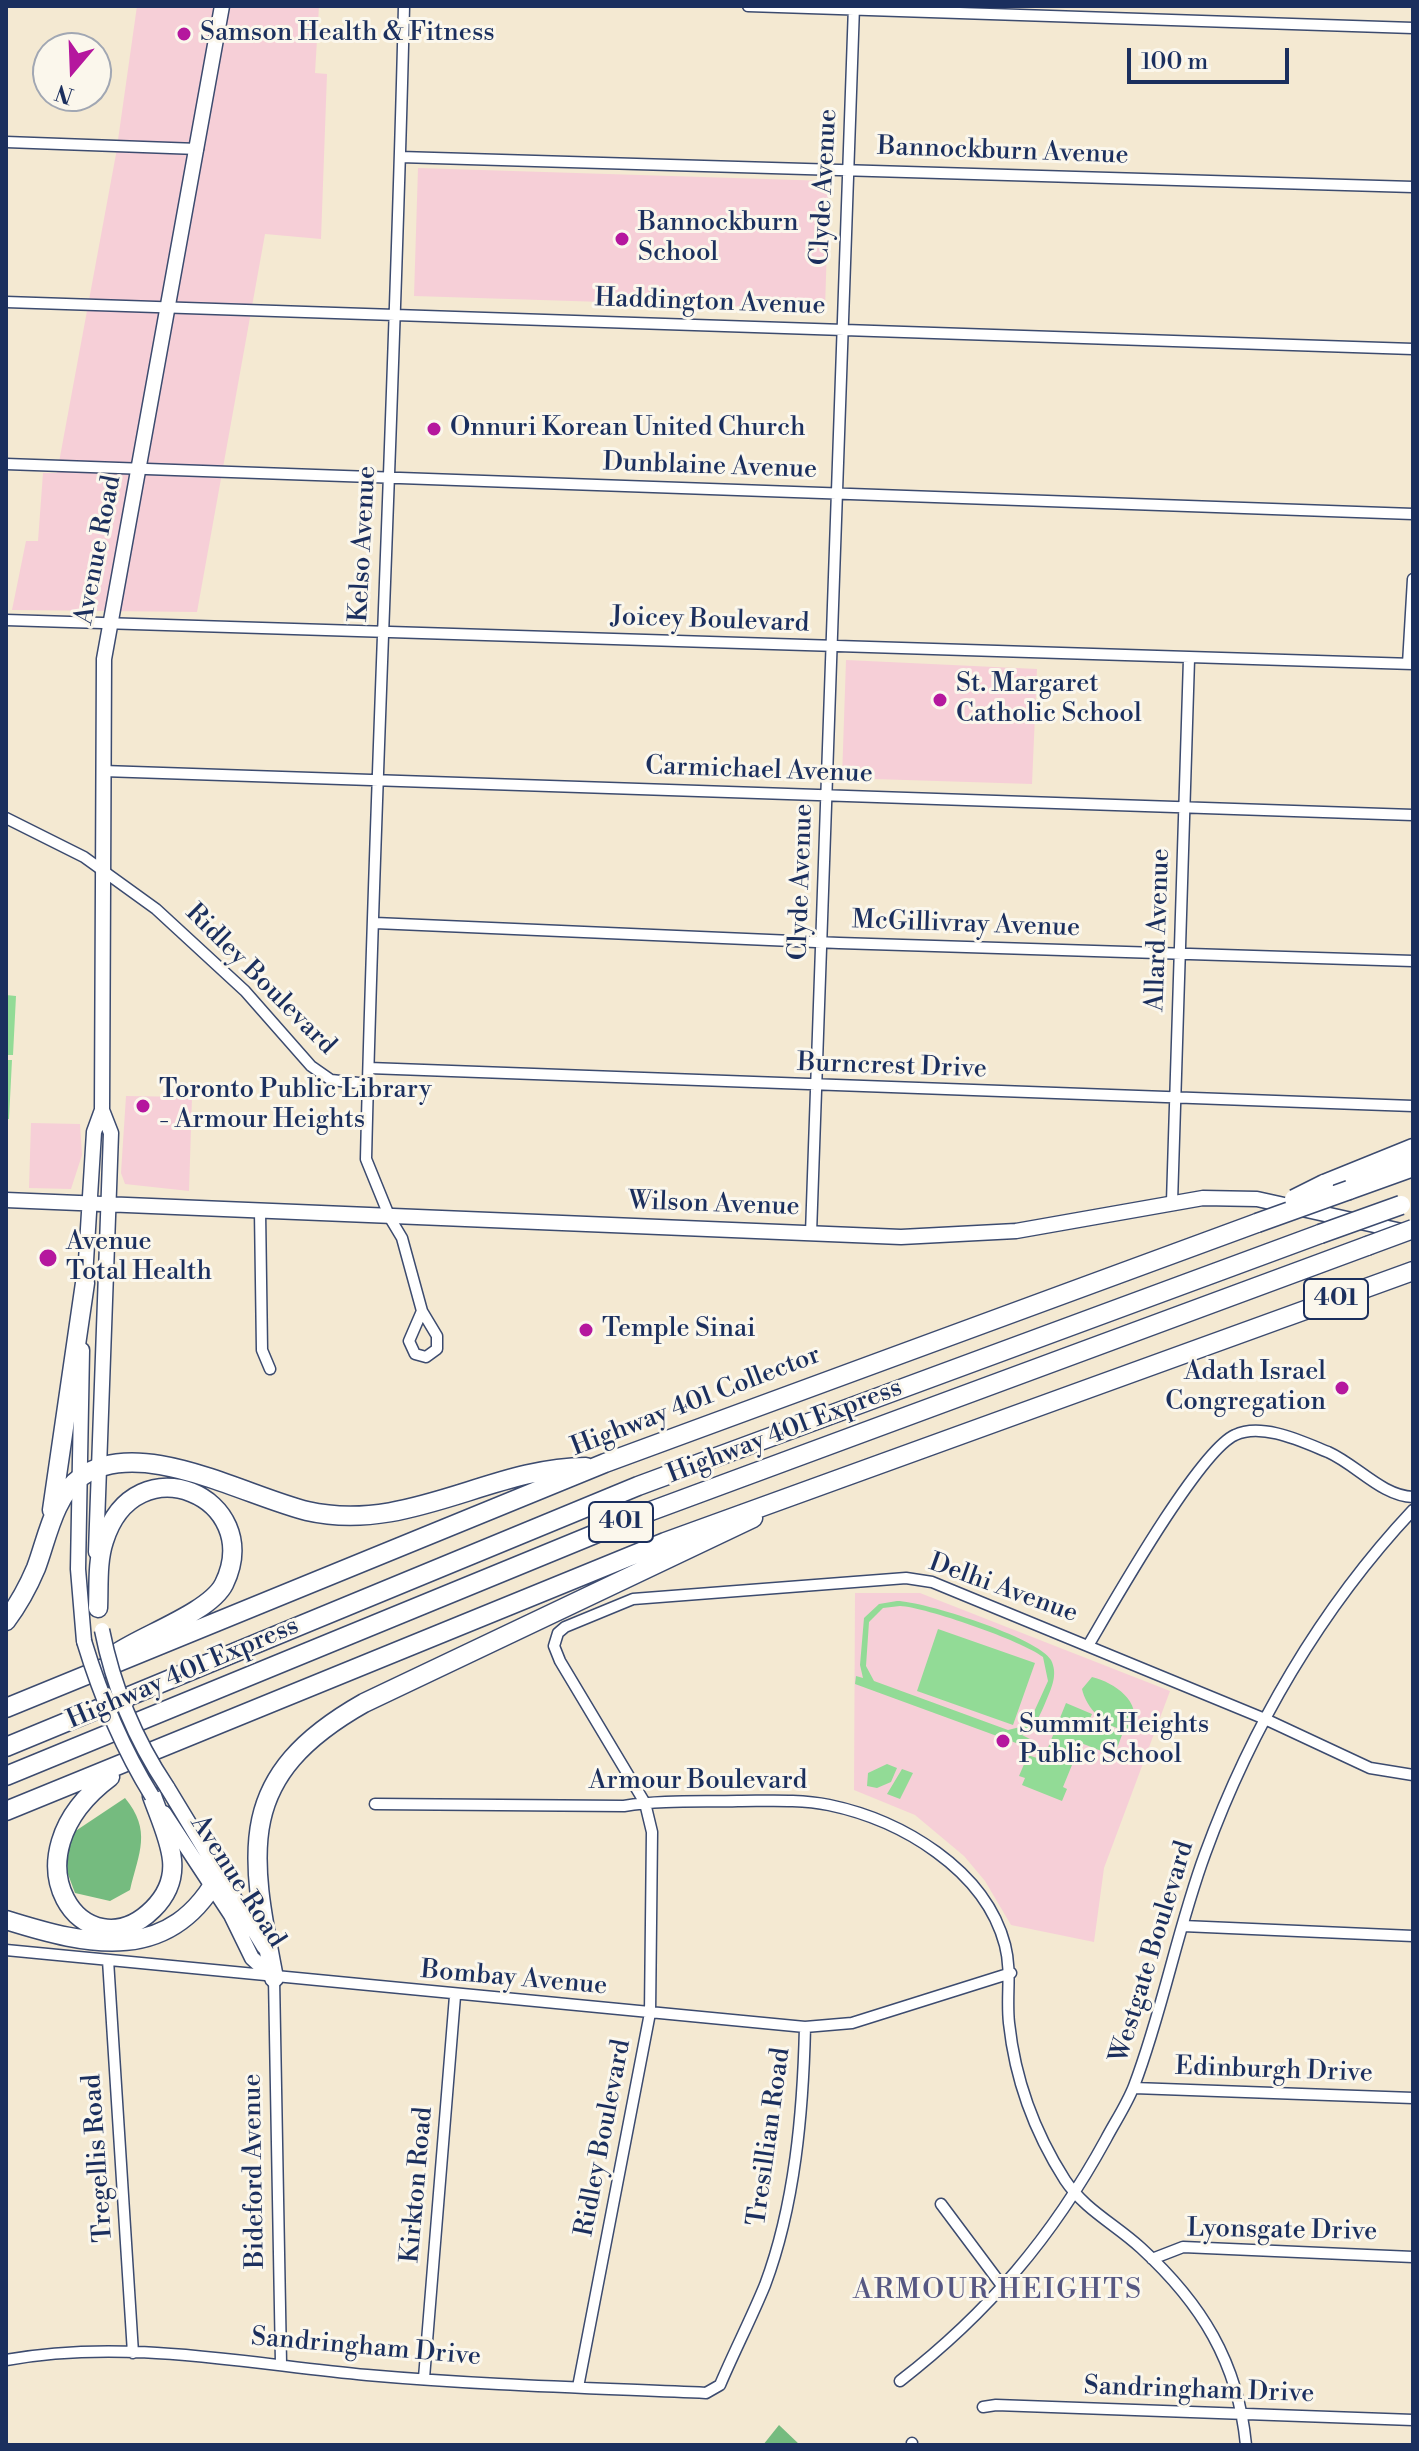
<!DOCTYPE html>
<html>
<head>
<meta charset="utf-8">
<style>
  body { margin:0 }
  #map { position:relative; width:1419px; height:2451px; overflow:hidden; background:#f4e9d2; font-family:"Libre Bodoni",serif }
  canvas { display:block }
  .frame { position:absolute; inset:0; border:8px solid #1b2f5e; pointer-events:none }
  .north { position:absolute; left:32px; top:32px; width:80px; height:80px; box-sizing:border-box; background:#fbf7ec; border:2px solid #a1a7b3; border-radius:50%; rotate:199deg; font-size:22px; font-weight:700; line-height:32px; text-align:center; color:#1b2f5e }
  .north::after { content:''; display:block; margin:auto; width:28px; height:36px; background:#b5179e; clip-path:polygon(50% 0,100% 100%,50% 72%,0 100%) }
  .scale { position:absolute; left:1127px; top:48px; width:162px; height:36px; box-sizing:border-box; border:4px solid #1b2f5e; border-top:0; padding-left:10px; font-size:24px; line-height:28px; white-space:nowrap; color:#1b2f5e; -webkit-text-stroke:6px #fbf7ec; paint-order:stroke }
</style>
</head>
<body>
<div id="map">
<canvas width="1419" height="2451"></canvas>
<div class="frame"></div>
<div class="north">N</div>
<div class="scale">100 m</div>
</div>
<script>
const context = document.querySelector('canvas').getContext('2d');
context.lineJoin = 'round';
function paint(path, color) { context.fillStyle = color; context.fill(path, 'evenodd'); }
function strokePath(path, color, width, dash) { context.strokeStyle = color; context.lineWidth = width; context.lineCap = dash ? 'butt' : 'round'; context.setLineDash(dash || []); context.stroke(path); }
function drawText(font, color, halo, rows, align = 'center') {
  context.font = font + ' "Libre Bodoni",serif'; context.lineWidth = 6; context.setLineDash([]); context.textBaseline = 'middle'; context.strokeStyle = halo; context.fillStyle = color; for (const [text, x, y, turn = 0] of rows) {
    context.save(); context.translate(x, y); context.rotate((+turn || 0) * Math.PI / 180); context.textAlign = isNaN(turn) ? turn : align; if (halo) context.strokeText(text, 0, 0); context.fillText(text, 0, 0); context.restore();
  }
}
paint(new Path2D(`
  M137,6H319L315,73L327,74L321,239L265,234L197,612L12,610L26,541H38L43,473H57L116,154Z
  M418,168L829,181L825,309L414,296Z
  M846,660L1037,669L1032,784L842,778Z
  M126,1096L192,1097L189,1191L125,1184L121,1173Z
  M31,1123L80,1124L82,1155L71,1189L29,1188Z
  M855,1593H920L1170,1691L1104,1868L1094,1942L1011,1925L985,1881L964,1856L915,1815L854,1790Z`), '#f6cfd7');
paint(new Path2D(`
  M6,995L16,996L13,1055H6Z
  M6,1060H12L9,1119H6Z
  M897,1601C923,1601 1039,1638 1051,1660C1058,1674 1052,1687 1046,1701C1040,1715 1036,1727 1022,1735L1030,1739L1027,1747L855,1684L856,1676L863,1678L860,1665L864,1618L879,1604ZM900,1606C925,1607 1023,1641 1043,1657L1048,1681L1028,1725L1008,1730L874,1681L866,1666L869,1622L883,1608Z
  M938,1629L1035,1663L1013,1725L917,1691Z
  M1092,1677C1115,1683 1142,1701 1133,1728C1111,1735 1086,1709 1082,1689Z
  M1066,1703L1092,1714L1089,1721L1122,1735L1114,1756L1081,1743L1063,1787L1067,1789L1062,1801L1022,1785L1025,1778L1019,1776L1028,1755L1043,1760Z
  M887,1764L897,1768L891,1782L877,1788L867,1786L868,1773Z
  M902,1769L913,1773L900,1799L887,1794Z`), '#92db96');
paint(new Path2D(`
  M125,1798C152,1831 139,1852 130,1890L110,1901L75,1893L65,1866L71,1834Z
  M779,2425L800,2445H763Z`), '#75bb7f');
const minor = new Path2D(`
  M404,6C395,390 375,774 366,1159L390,1218L402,1238L422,1311
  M748,6L1413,28
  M6,142L198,149
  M400,157L1413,187
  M6,302L1413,349
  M6,464L1413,514
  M6,620L1413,664
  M1408,664L1413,579
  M103,771L1413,815
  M6,818L84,857L156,909L245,991L311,1066L331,1080L368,1084
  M375,923L839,943L1413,961
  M369,1068L1413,1106
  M1172,1202L1189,659
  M260,1211L262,1350L270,1369
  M811,1233L854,6
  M422,1311L437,1336V1349L426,1357L415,1354L409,1341Z
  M1089,1644C1112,1605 1199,1451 1235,1435C1262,1422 1303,1442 1328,1452C1357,1465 1382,1496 1413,1497
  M375,1804L624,1806C662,1800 700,1802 738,1801C768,1801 799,1799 829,1805C901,1820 985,1869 1005,1945C1012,1972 1006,1996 1009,2023C1015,2079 1035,2133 1065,2180C1085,2210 1115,2224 1141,2248C1201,2303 1238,2362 1246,2445
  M1183,1926L1413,1936
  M6,1950L805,2027L852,2023L1011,1973
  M108,1960L133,2353
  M274,1978L281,2363
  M1134,2088L1413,2098
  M941,2204L1003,2287
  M1152,2259L1183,2247L1413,2257
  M6,2360C126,2338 248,2364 367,2375C480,2385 593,2388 706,2393L720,2385C734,2352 751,2319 765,2285C795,2205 803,2112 805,2027
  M424,2378L455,1996
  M900,2381C988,2313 1053,2236 1106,2139C1115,2122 1127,2104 1134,2086C1163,2010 1177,1930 1205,1854C1251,1728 1321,1608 1413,1510
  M578,2387L650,2013L652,1832L645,1803L560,1661L554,1646L558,1633L565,1627L633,1599L906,1578L932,1582L1265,1719L1370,1768L1413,1775
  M983,2407L996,2405L1413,2420
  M912,2445V2443`);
const secondary = new Path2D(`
  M6,1200L901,1237L1016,1231L1203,1198L1257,1199L1406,1232
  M84,1293L94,1132L102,1110L104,659L222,6
  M82,1350L78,1569L84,1641
  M96,1552L111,1133L102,1110
  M167,1787L264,1947
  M164,1813L231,1915L252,1958L274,1978`);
const motorway = new Path2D(`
  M1324,1184L1413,1148
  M1349,1190L1413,1167
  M52,1510L85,1283
  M98,1608C99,1586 97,1562 104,1541C135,1441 266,1497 224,1584C210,1612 143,1635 117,1653
  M6,1621C18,1605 28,1587 36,1568C47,1539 54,1496 81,1477C139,1435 245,1496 307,1511C407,1534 491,1467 586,1467
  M6,1708L605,1463L1257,1223
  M6,1747L638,1486L1320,1234
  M6,1776L651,1511L1367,1246
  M110,1777C0,1859 86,1976 153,1909C166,1896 174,1880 172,1860C170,1839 159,1816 152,1796
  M6,1811L665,1542L1413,1271
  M6,1920C89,1946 172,1966 221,1871
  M274,1978C249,1849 235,1776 364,1703L753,1518`);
strokePath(minor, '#3c4b6f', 13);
strokePath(secondary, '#3c4b6f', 17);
strokePath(motorway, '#3c4b6f', 21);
strokePath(minor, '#fff', 10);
strokePath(secondary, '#fff', 14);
strokePath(motorway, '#fff', 18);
const secondaryBridge = new Path2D(`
  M102,1630C113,1686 135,1739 167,1787
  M84,1641C101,1697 121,1746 152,1796`);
const motorwayBridge = new Path2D(`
  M1294,1199L1324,1184
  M1257,1223L1349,1190
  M1320,1234L1401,1205
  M1367,1246L1413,1229`);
strokePath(secondaryBridge, '#3c4b6f', 17, []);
strokePath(motorwayBridge, '#3c4b6f', 21, []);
strokePath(secondaryBridge, '#fff', 14);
strokePath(motorwayBridge, '#fff', 18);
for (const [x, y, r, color] of [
  [184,34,8,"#b5179e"],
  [622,239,8,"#b5179e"],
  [434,429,8,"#b5179e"],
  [940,700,8,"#b5179e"],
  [143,1106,8,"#b5179e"],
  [48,1258,10,"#b5179e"],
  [586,1330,8,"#b5179e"],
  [1342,1388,8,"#b5179e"],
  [1003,1741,8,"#b5179e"]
]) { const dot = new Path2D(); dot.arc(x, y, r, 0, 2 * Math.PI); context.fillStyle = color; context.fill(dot); strokePath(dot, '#fbf7ec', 3); }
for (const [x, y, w] of [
  [1336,1299,64],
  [621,1522,64]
]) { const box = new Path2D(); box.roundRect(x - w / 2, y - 20, w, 40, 6); context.fillStyle = '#fbf7ec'; context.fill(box); strokePath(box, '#1b2f5e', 2); }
drawText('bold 24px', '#1b2f5e', null, [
  ["401",1336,1299],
  ["401",621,1522]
]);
drawText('26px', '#1b2f5e', '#fbf7ec', [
  ["Samson Health & Fitness",200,34],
  ["Bannockburn",638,224],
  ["School",638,254],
  ["Onnuri Korean United Church",450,429],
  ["St. Margaret",956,685],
  ["Catholic School",956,715],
  ["Toronto Public Library",159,1091],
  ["- Armour Heights",159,1121],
  ["Avenue",66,1243],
  ["Total Health",66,1273],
  ["Temple Sinai",602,1330],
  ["Adath Israel",1326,1373,"right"],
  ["Congregation",1326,1403,"right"],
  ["Summit Heights",1019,1726],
  ["Public School",1019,1756]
], 'left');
drawText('26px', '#1b2f5e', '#fbf7ec', [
  ["Bannockburn Avenue",1003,152,2],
  ["Clyde Avenue",825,187,-87],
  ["Haddington Avenue",710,303,2],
  ["Dunblaine Avenue",710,467,2],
  ["Kelso Avenue",364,544,-87],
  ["Avenue Road",99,550,-79],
  ["Joicey Boulevard",710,621,2],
  ["Carmichael Avenue",759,771,2],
  ["Clyde Avenue",802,882,-88],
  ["McGillivray Avenue",966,925,2],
  ["Allard Avenue",1159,930,-88],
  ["Ridley Boulevard",260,980,45],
  ["Burncrest Drive",892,1067,2],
  ["Wilson Avenue",714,1205,2],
  ["Highway 401 Collector",696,1402,-21],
  ["Highway 401 Express",785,1432,-21],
  ["Delhi Avenue",1003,1589,20],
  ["Highway 401 Express",183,1674,-23],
  ["Armour Boulevard",698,1782],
  ["Avenue Road",237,1882,57],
  ["Westgate Boulevard",1153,1952,-73],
  ["Bombay Avenue",514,1979,5],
  ["Edinburgh Drive",1274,2071,2],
  ["Tresillian Road",770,2137,-82],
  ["Ridley Boulevard",604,2138,-79],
  ["Tregellis Road",99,2158,-94],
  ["Bideford Avenue",255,2171,-91],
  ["Kirkton Road",418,2185,-85],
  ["Lyonsgate Drive",1282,2231,1],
  ["Sandringham Drive",366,2348,5],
  ["Sandringham Drive",1199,2391,2]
]);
context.letterSpacing = '2px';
drawText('28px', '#565782', '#fbf7ec', [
  ["ARMOUR HEIGHTS",998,2291]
]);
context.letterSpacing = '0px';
</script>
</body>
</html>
